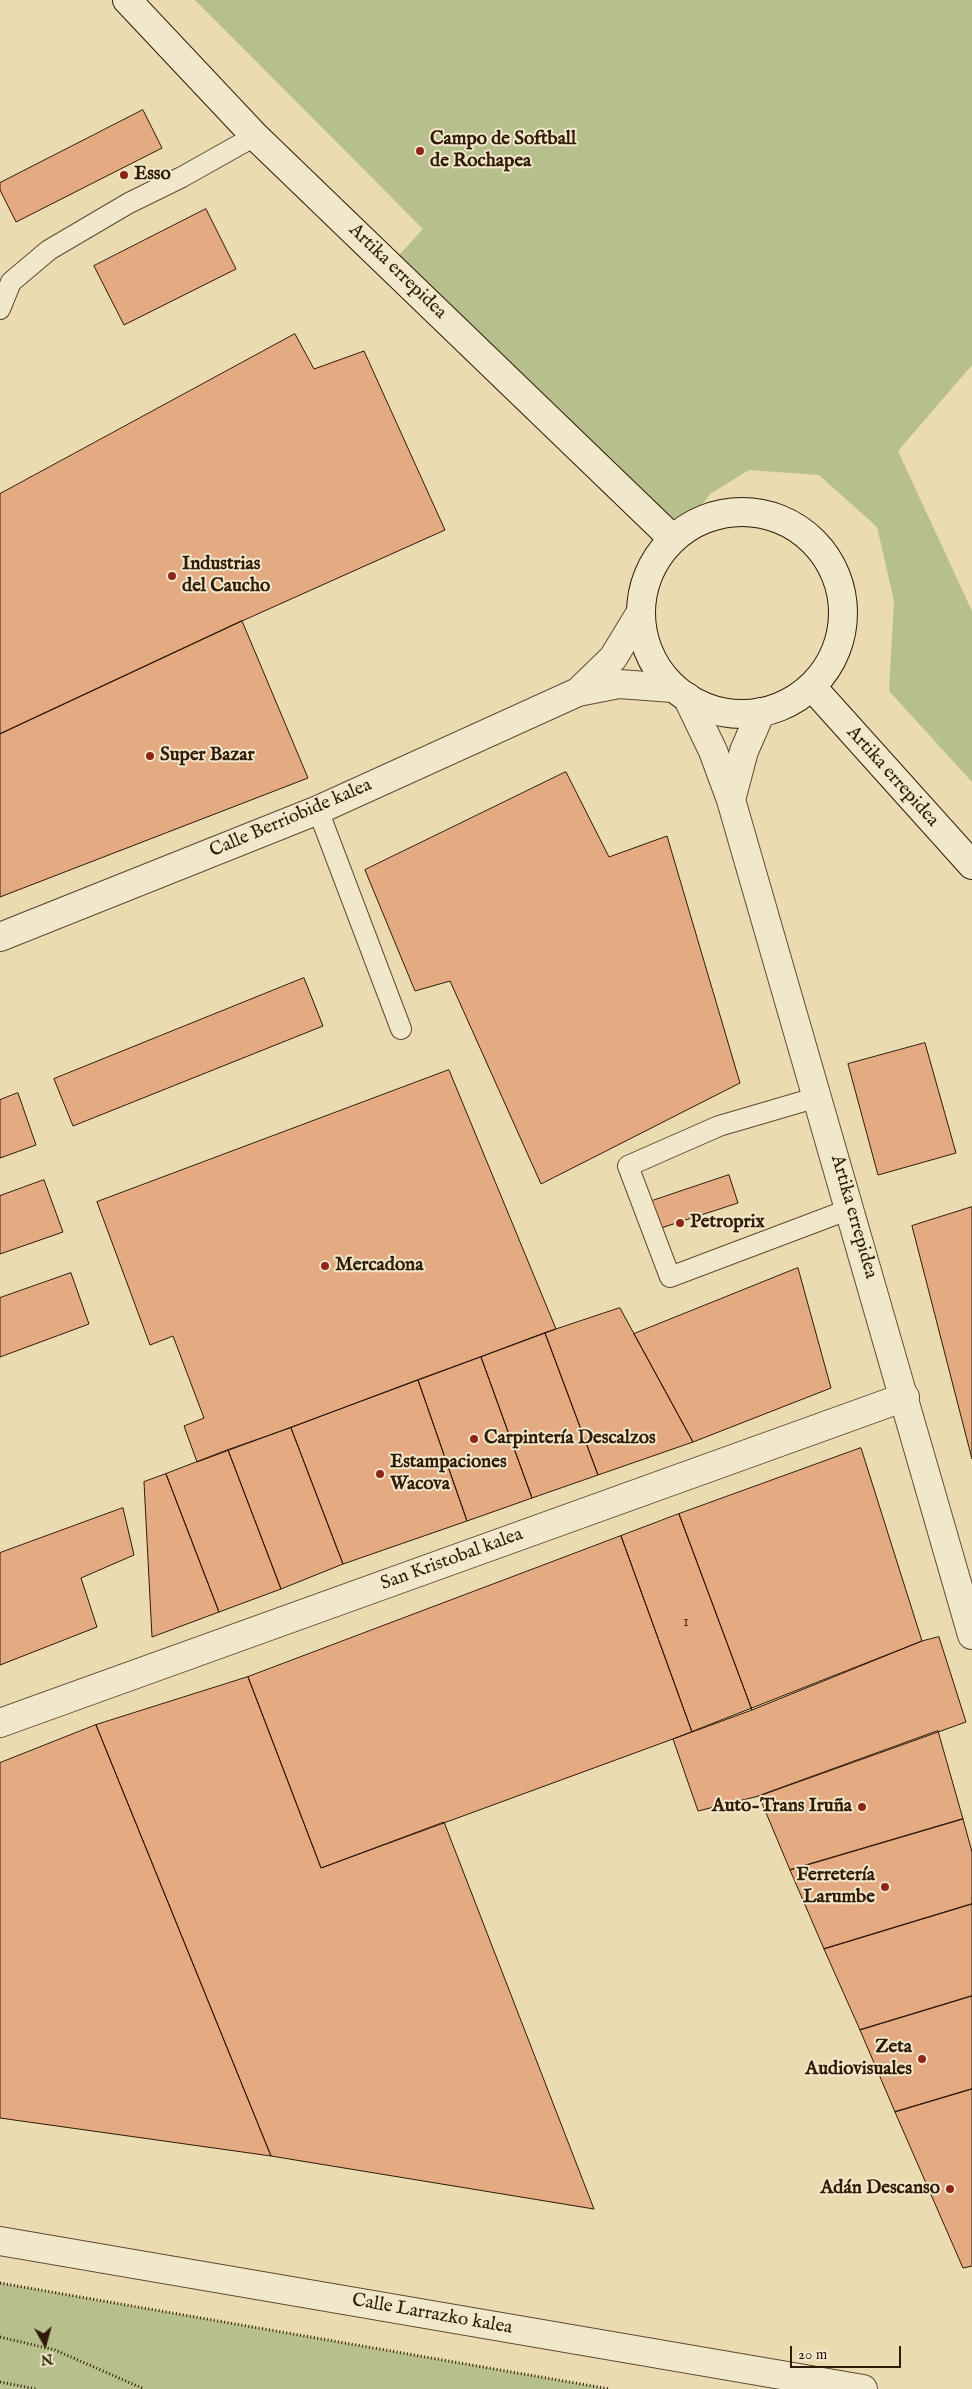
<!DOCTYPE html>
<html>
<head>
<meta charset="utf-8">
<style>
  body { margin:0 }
  #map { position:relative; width:972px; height:2389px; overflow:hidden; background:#eadbb1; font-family:"IM FELL English",serif }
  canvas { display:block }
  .north { position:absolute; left:20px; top:2319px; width:50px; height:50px; -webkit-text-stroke:4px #f1e8cc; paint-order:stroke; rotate:173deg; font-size:14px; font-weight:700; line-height:20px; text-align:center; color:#311a08 }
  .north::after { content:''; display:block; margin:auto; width:18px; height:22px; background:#311a08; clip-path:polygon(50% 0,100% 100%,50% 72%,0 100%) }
  .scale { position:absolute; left:790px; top:2346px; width:111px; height:22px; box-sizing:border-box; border:2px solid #311a08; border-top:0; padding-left:6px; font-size:15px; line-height:18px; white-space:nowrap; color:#311a08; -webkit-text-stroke:4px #f1e8cc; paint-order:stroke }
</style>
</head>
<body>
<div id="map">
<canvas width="972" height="2389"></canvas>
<div class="north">N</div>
<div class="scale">20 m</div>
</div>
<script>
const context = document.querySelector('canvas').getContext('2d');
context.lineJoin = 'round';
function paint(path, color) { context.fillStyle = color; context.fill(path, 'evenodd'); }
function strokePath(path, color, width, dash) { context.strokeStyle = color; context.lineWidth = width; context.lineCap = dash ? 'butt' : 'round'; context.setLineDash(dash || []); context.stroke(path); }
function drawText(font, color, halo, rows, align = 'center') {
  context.font = font + ' "IM FELL English",serif'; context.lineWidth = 4; context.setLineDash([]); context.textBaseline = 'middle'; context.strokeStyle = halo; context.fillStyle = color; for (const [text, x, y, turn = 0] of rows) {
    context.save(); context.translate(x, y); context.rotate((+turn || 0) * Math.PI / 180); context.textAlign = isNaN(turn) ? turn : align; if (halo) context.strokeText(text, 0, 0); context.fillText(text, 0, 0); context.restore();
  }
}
paint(new Path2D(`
  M195,0H972V365L898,451L972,611V782L889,691L894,601L877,527L819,475L749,470L710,494L675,541L390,265L423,229Z
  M0,2283L610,2389H0Z`), '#b7c08c');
const building = new Path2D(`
  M143,110L162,148L16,222L0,190V183Z
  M206,209L236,269L124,325L94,266Z
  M295,334L314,369L364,351L445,530L242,621L0,734V494Z
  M242,621L308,778L0,897V734Z
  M566,772L609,857L667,836L740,1083L541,1184L450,981L415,991L365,870Z
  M304,978L323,1026L73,1126L54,1079Z
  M925,1043L956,1153L878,1175L848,1064Z
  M449,1070L556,1329L197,1462L184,1426L204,1418L173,1336L150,1345L97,1202Z
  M18,1093L36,1145L0,1158V1100Z
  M729,1175L738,1203L661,1228L652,1201Z
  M44,1180L63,1232L0,1254V1196Z
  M972,1207V1459L912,1226Z
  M798,1268L831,1388L693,1442L634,1334Z
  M71,1273L89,1324L0,1357V1298Z
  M620,1308L693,1442L598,1475L545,1333Z
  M545,1333L598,1475L532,1498L481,1357Z
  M481,1357L532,1498L467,1521L418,1380Z
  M418,1380L467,1521L343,1564L291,1428Z
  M291,1428L343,1564L281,1589L228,1450Z
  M861,1448L922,1641L752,1710L679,1514Z
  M228,1450L281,1589L219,1612L166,1474Z
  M166,1474L219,1612L152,1637L144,1482Z
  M123,1508L134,1555L81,1578L97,1627L0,1665V1553Z
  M679,1514L752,1710L692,1732L621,1536Z
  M621,1536L692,1732L321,1868L248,1677Z
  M939,1637L966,1722L759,1796L698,1811L673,1739L922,1641Z
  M248,1677L321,1868L444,1822L594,2209L271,2156L96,1725Z
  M96,1725L271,2156L0,2118V1763Z
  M938,1731L963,1819L790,1870L759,1796Z
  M963,1819L972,1852V1904L824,1949L790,1870Z
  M972,1904V1996L860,2030L824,1949Z
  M972,1996V2089L895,2112L860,2030Z
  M972,2089V2266L963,2268L895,2112Z`);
paint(building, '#e4aa81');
strokePath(building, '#311a08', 1);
const lane = new Path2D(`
  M0,309L11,282L49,250L129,203L182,177L255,136
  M318,810L401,1029
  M818,1097L719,1126L628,1166L670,1277L850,1209`);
const street = new Path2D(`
  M578,692L613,658L641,612
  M687,697L713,751L731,800L972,1635
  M731,800L744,751L761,712
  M0,937L318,810L578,692L619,684L673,688
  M0,1723L905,1397
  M0,2241L863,2389`);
const secondary = new Path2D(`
  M127,0L255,136L672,538
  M641 613a101 101 0 1 1 202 0a101 101 0 1 1-202 0Z
  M813,688L972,865`);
strokePath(lane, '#5f4a32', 22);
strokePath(street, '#5f4a32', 30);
strokePath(secondary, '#311a08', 30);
strokePath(new Path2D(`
  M0,2283L610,2389
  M0,2337L55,2350L144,2389
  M0,2382L36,2389`), '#311a08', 3, [1, 2.5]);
strokePath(lane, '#f1e8cc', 20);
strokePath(street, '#f1e8cc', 28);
strokePath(secondary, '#f1e8cc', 28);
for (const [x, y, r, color] of [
  [420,151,5,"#8f2418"],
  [124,175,5,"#8f2418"],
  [172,576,5,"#8f2418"],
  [150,756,5,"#8f2418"],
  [680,1223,5,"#8f2418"],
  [325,1266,5,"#8f2418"],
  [474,1439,5,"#8f2418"],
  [380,1474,5,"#8f2418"],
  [862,1807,5,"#8f2418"],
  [885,1887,5,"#8f2418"],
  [922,2059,5,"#8f2418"],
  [950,2189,5,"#8f2418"]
]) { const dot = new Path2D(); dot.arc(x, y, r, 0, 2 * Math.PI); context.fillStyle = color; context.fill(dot); strokePath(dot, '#f1e8cc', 2); }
drawText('16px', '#5e3e26', null, [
  ["1",686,1623]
]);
drawText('bold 19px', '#311a08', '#f1e8cc', [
  ["Campo de Softball",430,140],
  ["de Rochapea",430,162],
  ["Esso",134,175],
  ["Industrias",182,565],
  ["del Caucho",182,587],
  ["Super Bazar",160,756],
  ["Petroprix",690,1223],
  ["Mercadona",335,1266],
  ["Carpintería Descalzos",484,1439],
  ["Estampaciones",390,1463],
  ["Wacova",390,1485],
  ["Auto-Trans Iruña",852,1807,"right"],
  ["Ferretería",875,1876,"right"],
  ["Larumbe",875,1898,"right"],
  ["Zeta",912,2048,"right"],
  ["Audiovisuales",912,2070,"right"],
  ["Adán Descanso",940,2189,"right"]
], 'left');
drawText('19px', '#311a08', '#f1e8cc', [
  ["Artika errepidea",397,272,44],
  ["Artika errepidea",892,777,48],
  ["Calle Berriobide kalea",291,819,-23],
  ["Artika errepidea",853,1217,74],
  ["San Kristobal kalea",452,1560,-20],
  ["Calle Larrazko kalea",432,2315,10]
]);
</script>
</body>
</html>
